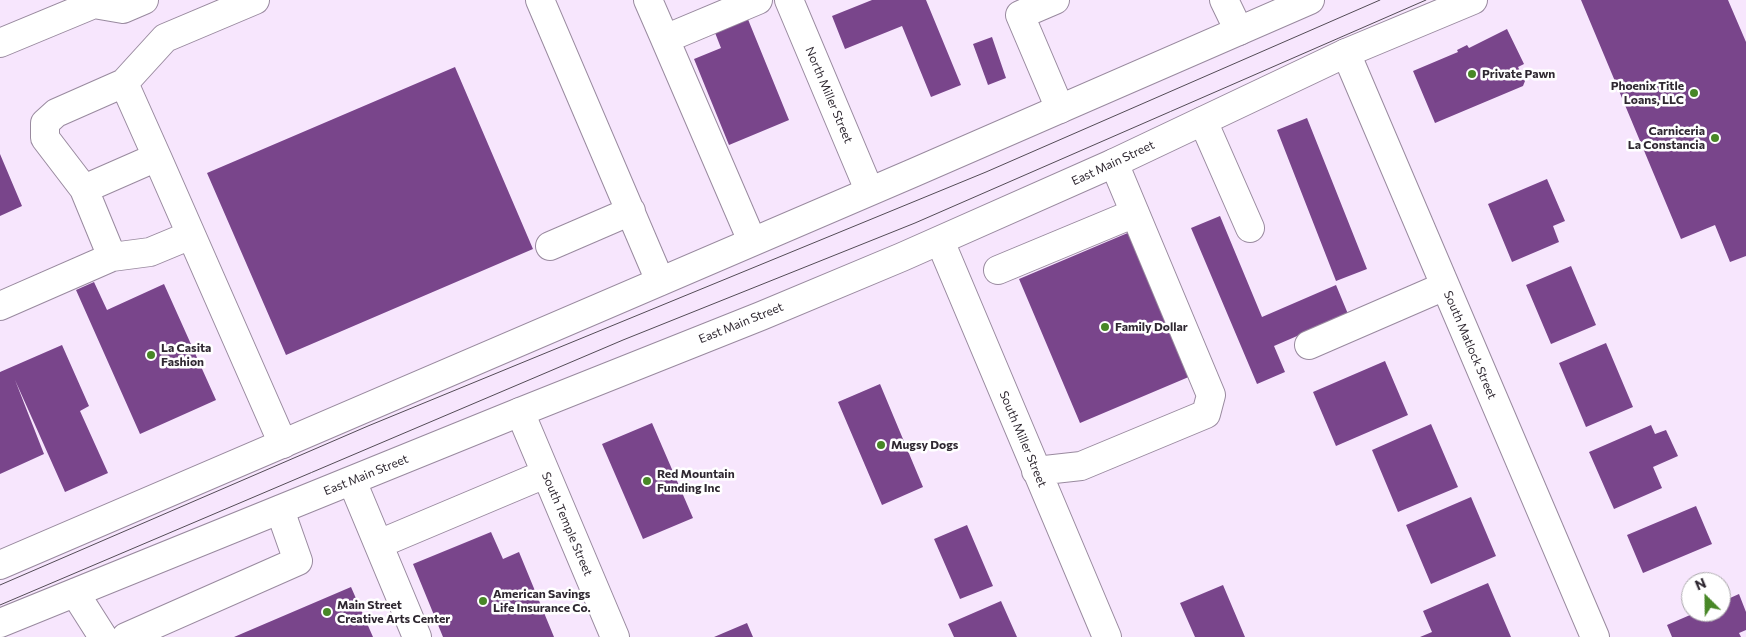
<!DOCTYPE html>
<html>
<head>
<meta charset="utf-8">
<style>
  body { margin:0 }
  #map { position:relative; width:1746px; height:637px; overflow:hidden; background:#f7e6fd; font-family:Commissioner,sans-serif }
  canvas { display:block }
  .north { position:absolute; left:1681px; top:572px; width:50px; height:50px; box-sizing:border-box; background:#fff; border:1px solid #aca9ad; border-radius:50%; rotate:337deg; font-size:14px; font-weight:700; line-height:20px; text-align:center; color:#2f2831 }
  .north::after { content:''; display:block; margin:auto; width:18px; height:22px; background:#488727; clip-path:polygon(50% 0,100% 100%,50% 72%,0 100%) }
</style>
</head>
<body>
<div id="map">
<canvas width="1746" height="637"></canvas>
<div class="north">N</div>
</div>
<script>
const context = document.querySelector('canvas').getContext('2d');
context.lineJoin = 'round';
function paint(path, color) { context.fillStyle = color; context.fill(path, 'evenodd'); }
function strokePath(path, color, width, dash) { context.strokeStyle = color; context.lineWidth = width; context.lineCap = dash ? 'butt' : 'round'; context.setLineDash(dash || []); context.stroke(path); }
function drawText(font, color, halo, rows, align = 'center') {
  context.font = font + ' Commissioner,sans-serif'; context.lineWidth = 5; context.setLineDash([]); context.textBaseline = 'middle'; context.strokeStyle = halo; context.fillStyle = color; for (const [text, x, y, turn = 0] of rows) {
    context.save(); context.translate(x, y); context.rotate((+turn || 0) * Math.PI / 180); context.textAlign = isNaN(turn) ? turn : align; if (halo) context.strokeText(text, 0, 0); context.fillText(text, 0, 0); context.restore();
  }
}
paint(new Path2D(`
  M872,0H926L961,85L931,97L902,26L845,49L832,16Z
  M1581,0H1728L1746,42V256L1730,262L1715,225L1681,239Z
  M745,12L789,120L729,145L694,59L721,48L712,25Z
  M1507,29L1524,64L1518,67L1525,81L1523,86L1435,123L1413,71L1458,52L1457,50L1467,45L1469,48Z
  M992,37L1006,78L988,85L973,44Z
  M455,67L533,249L286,355L207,173Z
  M1307,118L1367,269L1336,281L1277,130Z
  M0,154L22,206L0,216Z
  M1547,179L1565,221L1553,226L1559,242L1512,262L1488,204Z
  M1220,216L1262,317L1336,285L1348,314L1274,346L1285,372L1257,384L1191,228Z
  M1130,232L1191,376L1080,423L1019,279Z
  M1571,266L1596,325L1551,344L1526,285Z
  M94,282L107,310L164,284L216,400L140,434L76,290Z
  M1606,343L1633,407L1586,427L1559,363Z
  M62,345L89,406L80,411L108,473L65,492L15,380L44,454L0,474V372Z
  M1385,361L1408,415L1336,446L1313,392Z
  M880,384L923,487L882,505L838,402Z
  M652,423L693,518L643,539L602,444Z
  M1431,424L1458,487L1398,512L1372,450Z
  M1651,425L1655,434L1666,430L1678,456L1653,467L1662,488L1614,509L1589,452Z
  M1471,497L1496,556L1431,584L1406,525Z
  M1696,506L1712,544L1643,573L1627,535Z
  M967,525L993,586L960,599L934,539Z
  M491,532L503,559L519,552L554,637H443L413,564Z
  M1488,583L1511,637H1420L1432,632L1423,611Z
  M1223,585L1245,637H1195L1180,603Z
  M351,587L373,637H234Z
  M1739,594L1746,612V630L1739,633L1741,637H1672L1667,625L1697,612H1721V602Z
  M1001,601L1017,637H954L948,624Z
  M747,623L753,637H714Z`), '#79458b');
const minor = new Path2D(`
  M540,0L660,281
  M648,0L665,39L758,0
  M789,0L869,190
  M1055,0L1020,15L1060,109
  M1224,0L1239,31
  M94,4L123,9L144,0
  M665,39L752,241
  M0,43L94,4L93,0
  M1346,53L1595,637
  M1203,121L1250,228
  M157,157L283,444
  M84,189L157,157L124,83
  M940,241L1107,637
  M550,246L631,211
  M112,257L84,189L45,138V123L56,113L124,83L165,38L255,0
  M998,270L1135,213
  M0,306L112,257L150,252L191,235
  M1309,345L1445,286
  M520,412L615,637
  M1036,471L1081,466L1206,414L1211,395L1114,163
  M352,481L417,637
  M379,544L545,474
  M75,593L103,637
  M126,637L298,561L280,510`);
const major = new Path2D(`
  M0,565L913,173L1310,0
  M0,623L520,412L761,316L902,257L1114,163L1346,53L1473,0`);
strokePath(minor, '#998a9f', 30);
strokePath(major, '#998a9f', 30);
strokePath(minor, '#fff', 28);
strokePath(major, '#fff', 28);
strokePath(new Path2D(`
  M0,585L368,426L986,172L1380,0
  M0,605L623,340L915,223L1426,0`), '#534b56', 1);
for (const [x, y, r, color] of [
  [1472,74,5,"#488727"],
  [1694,93,5,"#488727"],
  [1715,138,5,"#488727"],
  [1105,327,5,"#488727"],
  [151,355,5,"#488727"],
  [881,445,5,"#488727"],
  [647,481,5,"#488727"],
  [483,601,5,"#488727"],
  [327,612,5,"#488727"]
]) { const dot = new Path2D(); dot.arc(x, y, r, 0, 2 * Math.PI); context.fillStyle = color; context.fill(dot); strokePath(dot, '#fff', 2); }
drawText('bold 12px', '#2f2831', '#fff', [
  ["Private Pawn",1482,74],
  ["Phoenix Title",1684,86,"right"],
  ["Loans, LLC",1684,100,"right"],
  ["Carniceria",1705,131,"right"],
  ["La Constancia",1705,145,"right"],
  ["Family Dollar",1115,327],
  ["La Casita",161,348],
  ["Fashion",161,362],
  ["Mugsy Dogs",891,445],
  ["Red Mountain",657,474],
  ["Funding Inc",657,488],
  ["American Savings",493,594],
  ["Life Insurance Co.",493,608],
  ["Main Street",337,605],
  ["Creative Arts Center",337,619]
], 'left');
drawText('12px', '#2f2831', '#fff', [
  ["North Miller Street",829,95,67],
  ["East Main Street",1113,163,-25],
  ["East Main Street",741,323,-22],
  ["South Matlock Street",1470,345,67],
  ["South Miller Street",1023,439,67],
  ["East Main Street",366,475,-22],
  ["South Temple Street",567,524,67]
]);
</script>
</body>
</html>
